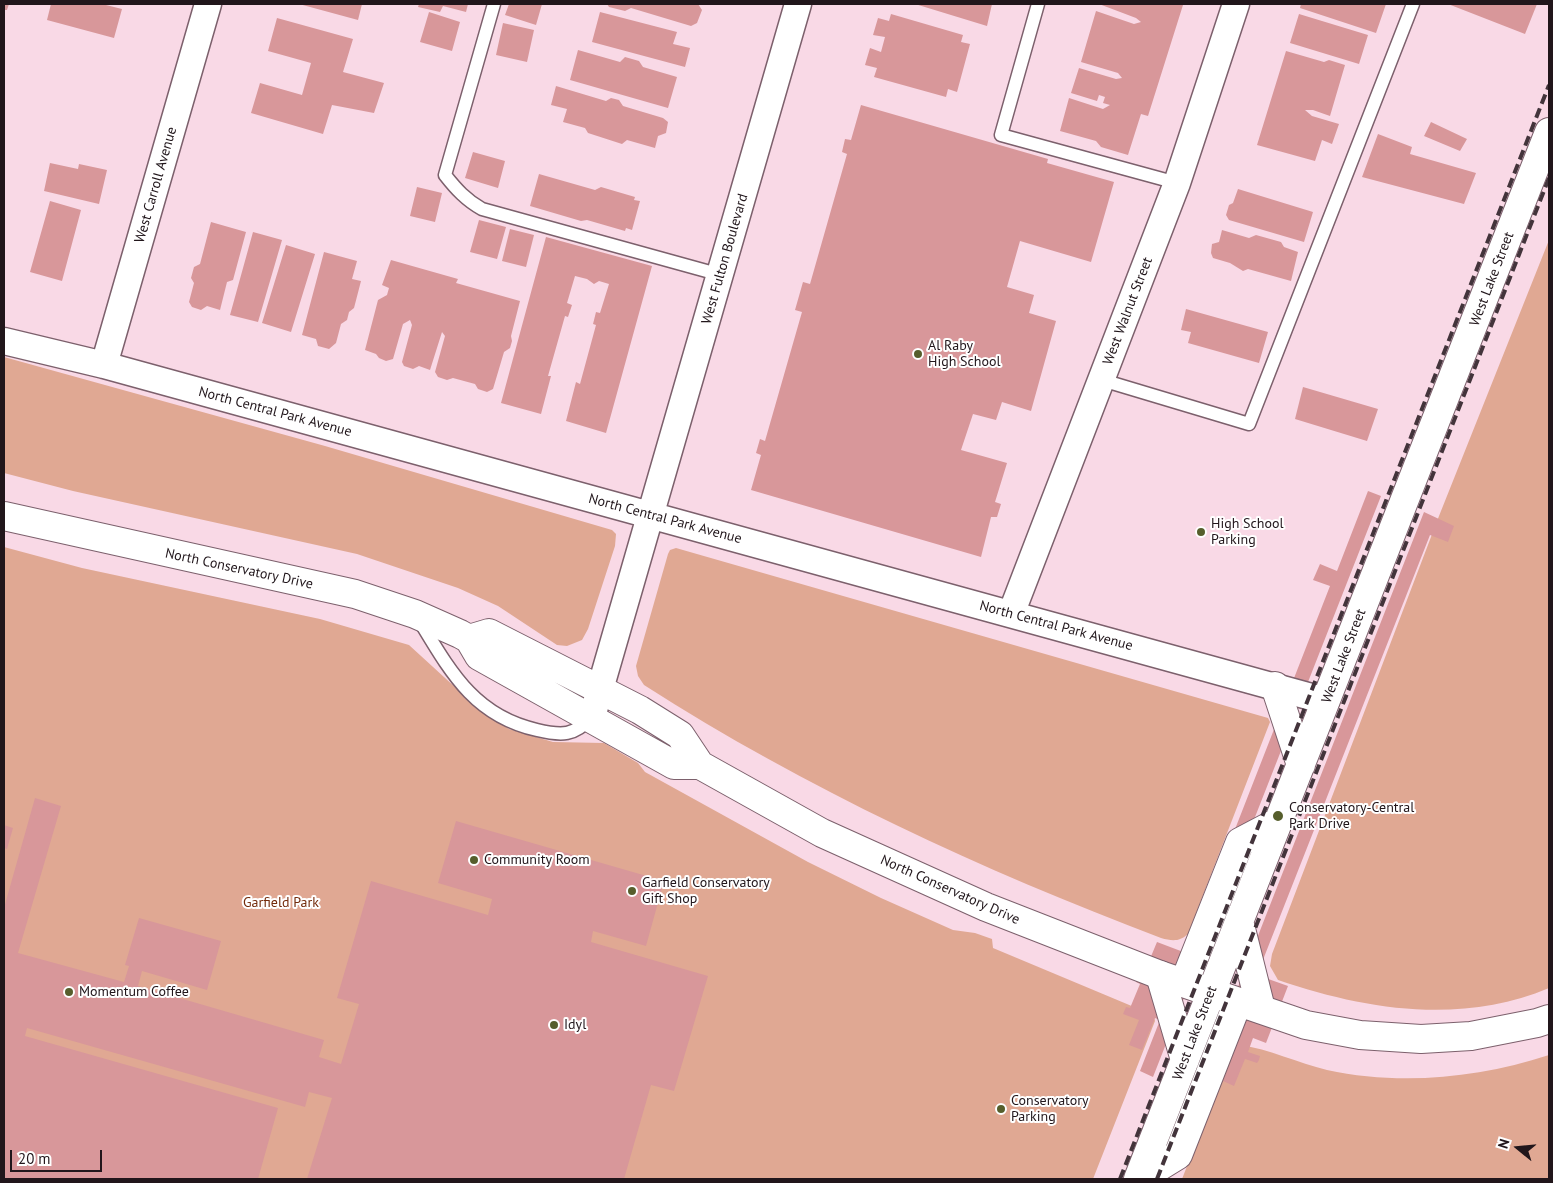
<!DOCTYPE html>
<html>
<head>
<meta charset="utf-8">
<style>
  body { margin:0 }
  #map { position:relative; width:1553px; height:1183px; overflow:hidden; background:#f9d9e6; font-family:"PT Sans",sans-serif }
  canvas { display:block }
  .frame { position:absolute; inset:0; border:5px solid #21161b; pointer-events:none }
  .north { position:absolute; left:1493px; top:1123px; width:50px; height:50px; -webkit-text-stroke:4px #fff; paint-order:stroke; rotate:287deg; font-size:14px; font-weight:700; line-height:20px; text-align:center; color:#21161b }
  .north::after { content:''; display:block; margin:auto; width:18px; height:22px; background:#21161b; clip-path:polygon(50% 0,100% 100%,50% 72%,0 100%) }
  .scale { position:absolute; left:10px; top:1150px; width:92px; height:22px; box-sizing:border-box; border:2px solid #21161b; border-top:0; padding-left:6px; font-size:15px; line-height:18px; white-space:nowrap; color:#21161b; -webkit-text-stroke:4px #fff; paint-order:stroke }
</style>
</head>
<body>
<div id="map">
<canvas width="1553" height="1183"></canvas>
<div class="frame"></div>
<div class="north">N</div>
<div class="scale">20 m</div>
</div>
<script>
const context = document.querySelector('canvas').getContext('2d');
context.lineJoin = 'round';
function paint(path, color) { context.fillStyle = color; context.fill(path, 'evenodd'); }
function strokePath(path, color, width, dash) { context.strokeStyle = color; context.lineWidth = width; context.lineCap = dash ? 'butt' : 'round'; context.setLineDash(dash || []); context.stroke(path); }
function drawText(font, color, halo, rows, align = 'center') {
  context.font = font + ' "PT Sans",sans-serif'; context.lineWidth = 4; context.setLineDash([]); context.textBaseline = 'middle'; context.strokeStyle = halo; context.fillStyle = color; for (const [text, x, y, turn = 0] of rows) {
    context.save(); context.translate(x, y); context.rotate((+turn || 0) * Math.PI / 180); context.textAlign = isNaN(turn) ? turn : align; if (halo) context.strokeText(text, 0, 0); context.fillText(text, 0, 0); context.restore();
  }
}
paint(new Path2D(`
  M1549,240V988C1461,1025 1366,1010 1278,980L1270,966L1272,954L1439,516Z
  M4,357L325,446L612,530L616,534L615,546L588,629L582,640L567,646L557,645L498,606L458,588L357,554L73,491L4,473Z
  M4,547L82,568L320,619L409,645L468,699L509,729L553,742L604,743L638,763L645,772L808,862L881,898L953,930L975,933L992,939L993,948L1146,1012L1154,1017L1155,1021L1093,1179H4Z
  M676,548L1268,718L1270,722L1188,934C1179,942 1172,941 1161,938C982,870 806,789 644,685L638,676L636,666L668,554L670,550Z
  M1240,1045C1269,1049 1298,1063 1327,1070C1401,1086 1478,1078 1549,1055V1179H1182L1234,1046Z`), '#e0a893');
paint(new Path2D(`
  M4,4H9L7,10H4Z
  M51,4H102L122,9L114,38L47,20Z
  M299,4H362L358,20Z
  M419,4H468L466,12L443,6L440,12L418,7Z
  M509,4H542L536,25L505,15Z
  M607,4H698L702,10L697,23L691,26L631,8L625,11L609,7Z
  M915,4H992L987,26Z
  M1099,4L1183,5L1148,116L1141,114L1128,155L1101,147L1096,141L1060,131L1069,98L1103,109L1110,105L1103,103L1105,97L1099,95L1097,101L1071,93L1079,68L1116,79L1122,78L1118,73L1081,62L1096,11L1134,24L1141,22L1136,18Z
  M1301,4H1386L1376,33L1300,8Z
  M1448,4H1537L1525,34Z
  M429,12L460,22L452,51L420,42Z
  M600,12L677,32L673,44L690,48L685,67L592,42Z
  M891,14L963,35L961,42L970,44L957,92L948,89L946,97L874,77L877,68L865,65L870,48L881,52L885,37L873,35L878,18L889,21Z
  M1299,14L1368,35L1359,64L1290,43Z
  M277,18L353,39L343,72L384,83L374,113L332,105L323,134L251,113L260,83L302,95L311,63L268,51Z
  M503,23L534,30L527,62L496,55Z
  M578,50L620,62L625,57L639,61L643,67L677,77L668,108L570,80Z
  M1286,51L1324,62L1329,60L1345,65L1330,116L1313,110H1305L1312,116L1339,124L1332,144L1322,140L1315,161L1257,145Z
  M556,86L606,101L611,98L619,100L623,106L663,118L668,122L666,133L658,136L655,148L627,140L622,144L588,133L585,128L563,122L567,109L551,105Z
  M861,105L1048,159L1047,163L1114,182L1091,262L1020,241L1007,287L1034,295L1029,313L1056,321L1031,411L1002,402L996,420L973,414L961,450L1007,463L995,502L1001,504L997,517H991L981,557L751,490L761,455L756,453L760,439L765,441L802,312L795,310L803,282L810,284L847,154L842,152L845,139L851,140Z
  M1431,122L1467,139L1460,151L1424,136Z
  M1378,134L1412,147L1410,154L1476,173L1464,204L1362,177Z
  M473,152L505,161L498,188L465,178Z
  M50,163L78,169L79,164L107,170L99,204L44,191Z
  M539,174L595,190L601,187L635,197L634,200L640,201L632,230L626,228L625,231L587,220L581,221L530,206Z
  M417,187L442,193L435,222L410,216Z
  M1238,189L1313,212L1304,242L1229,220L1226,215L1229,205L1233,203Z
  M50,201L81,210L62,281L30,272Z
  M479,220L506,227L497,259L470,252Z
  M211,222L246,232L233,280L227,282L220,310L207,306L201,310L192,307L189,302L194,283L191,278L194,267L200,264Z
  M510,229L534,235L526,267L502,261Z
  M1222,230L1249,238L1256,235L1281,242L1284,247L1298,252L1291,281L1248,269L1243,271L1230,263L1213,258L1211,253L1212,244L1219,242Z
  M253,232L282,240L258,322L230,315Z
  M546,237L652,266L606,433L566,421L576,382L580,384L596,325L593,324L596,312L600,313L609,284L599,281L594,284L587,279L575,276L567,303L572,305L568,317L565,316L548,376H551L541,414L501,403Z
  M286,245L315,254L291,332L262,323Z
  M324,252L357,261L352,279L361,281L354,308L349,312L347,320L341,324L336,343L329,349L318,346L316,339L302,335Z
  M391,260L458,279L456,283L520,301L511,336L512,341L510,348L504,352L493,389L487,392L478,389L475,384L453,378L447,380L438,377L435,372L445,336L442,332L430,370L419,366L413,369L404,366L402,362L412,325L410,320L403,324L393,359L386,361L379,358L376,354L365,350L378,300L387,295L389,288L382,285Z
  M1186,309L1268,332L1259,363L1188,343L1191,332L1181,330Z
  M1303,387L1378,409L1367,441L1295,419Z
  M1368,491L1381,496L1153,1077L1140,1071L1160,1020L1155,1018L1142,1050L1129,1045L1139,1020L1123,1014L1126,1007L1130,1008L1140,984L1136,982L1142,964L1147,966L1157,942L1186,953L1189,947L1330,586L1313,580L1320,564L1337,571Z
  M1424,512L1454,526L1448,542L1430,535L1257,975L1288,986L1266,1043L1253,1038L1248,1052L1260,1056L1259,1060L1257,1063L1245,1059L1234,1086L1223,1081L1241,1033L1235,1031L1196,1094Z
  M35,798L61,806L18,953L124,982L129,966L125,965L139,918L221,941L207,990L142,971L138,986L324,1040L319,1057L341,1064L359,1004L337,998L371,881L488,915L492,899L438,883L456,821L664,881L646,946L593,931L591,942L708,976L674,1091L651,1085L624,1179H307L332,1098L309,1092L305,1107L27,1028L25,1036L278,1108L258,1179H4V908Z
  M4,825L13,828L7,849L4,848Z`), '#d8979a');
const service = new Path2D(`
  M494,4L445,175C456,189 466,200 482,209L721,275
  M1038,4L1001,135L1177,183
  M1102,380L1249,424L1413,4
  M419,620C450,671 474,716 537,730C562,736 574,736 592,717`);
const minor = new Path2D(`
  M4,341L104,365L1326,701
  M104,365L208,4
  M1011,614L1177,183L1236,4
  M592,717L798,4`);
const tertiary = new Path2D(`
  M4,516L355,594L415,614L460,634L469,639L479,656L674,765H700
  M469,639L489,633L640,710L680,735L700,765L822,833L986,907L1160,975L1306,1025L1360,1035L1421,1039L1471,1036L1537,1023L1549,1019`);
const secondary = new Path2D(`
  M1275,686L1301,765
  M1239,921L1261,1009
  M1160,975L1185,1060
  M1184,983L1240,842L1278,822
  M1138,1179L1549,132
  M1139,1179L1178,1155L1238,1002`);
strokePath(service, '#7c606c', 15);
strokePath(minor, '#7c606c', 29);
strokePath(tertiary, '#7c606c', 30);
strokePath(secondary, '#7c606c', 30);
strokePath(service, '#fff', 12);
strokePath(minor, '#fff', 26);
strokePath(tertiary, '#fff', 28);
strokePath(secondary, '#fff', 28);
strokePath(new Path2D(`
  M1120,1179L1549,85
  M1157,1179L1549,178`), '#43343b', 4, [10, 5]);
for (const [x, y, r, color] of [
  [918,354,5,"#565e2c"],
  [1201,532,5,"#565e2c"],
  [1278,816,6,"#565e2c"],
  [474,860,5,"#565e2c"],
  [632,891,5,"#565e2c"],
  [69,992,5,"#565e2c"],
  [554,1025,5,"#565e2c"],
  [1001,1109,5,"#565e2c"]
]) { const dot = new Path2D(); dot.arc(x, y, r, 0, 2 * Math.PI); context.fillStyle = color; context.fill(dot); strokePath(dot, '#fff', 2); }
drawText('14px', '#21161b', '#fff', [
  ["West Carroll Avenue",156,185,-74],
  ["West Fulton Boulevard",725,259,-74],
  ["West Lake Street",1492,279,-69],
  ["West Walnut Street",1128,311,-69],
  ["North Central Park Avenue",275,412,15],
  ["North Central Park Avenue",665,519,15],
  ["North Conservatory Drive",239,569,12],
  ["North Central Park Avenue",1056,626,15],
  ["West Lake Street",1344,656,-69],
  ["North Conservatory Drive",950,890,24],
  ["West Lake Street",1195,1033,-69]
]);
drawText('14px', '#21161b', '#fff', [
  ["Al Raby",928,346],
  ["High School",928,362],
  ["High School",1211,524],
  ["Parking",1211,540],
  ["Conservatory-Central",1289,808],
  ["Park Drive",1289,824],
  ["Community Room",484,860],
  ["Garfield Conservatory",642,883],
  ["Gift Shop",642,899],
  ["Momentum Coffee",79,992],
  ["Idyl",564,1025],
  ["Conservatory",1011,1101],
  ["Parking",1011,1117]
], 'left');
drawText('14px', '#732b0b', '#fff', [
  ["Garfield Park",281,903]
]);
</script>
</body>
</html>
